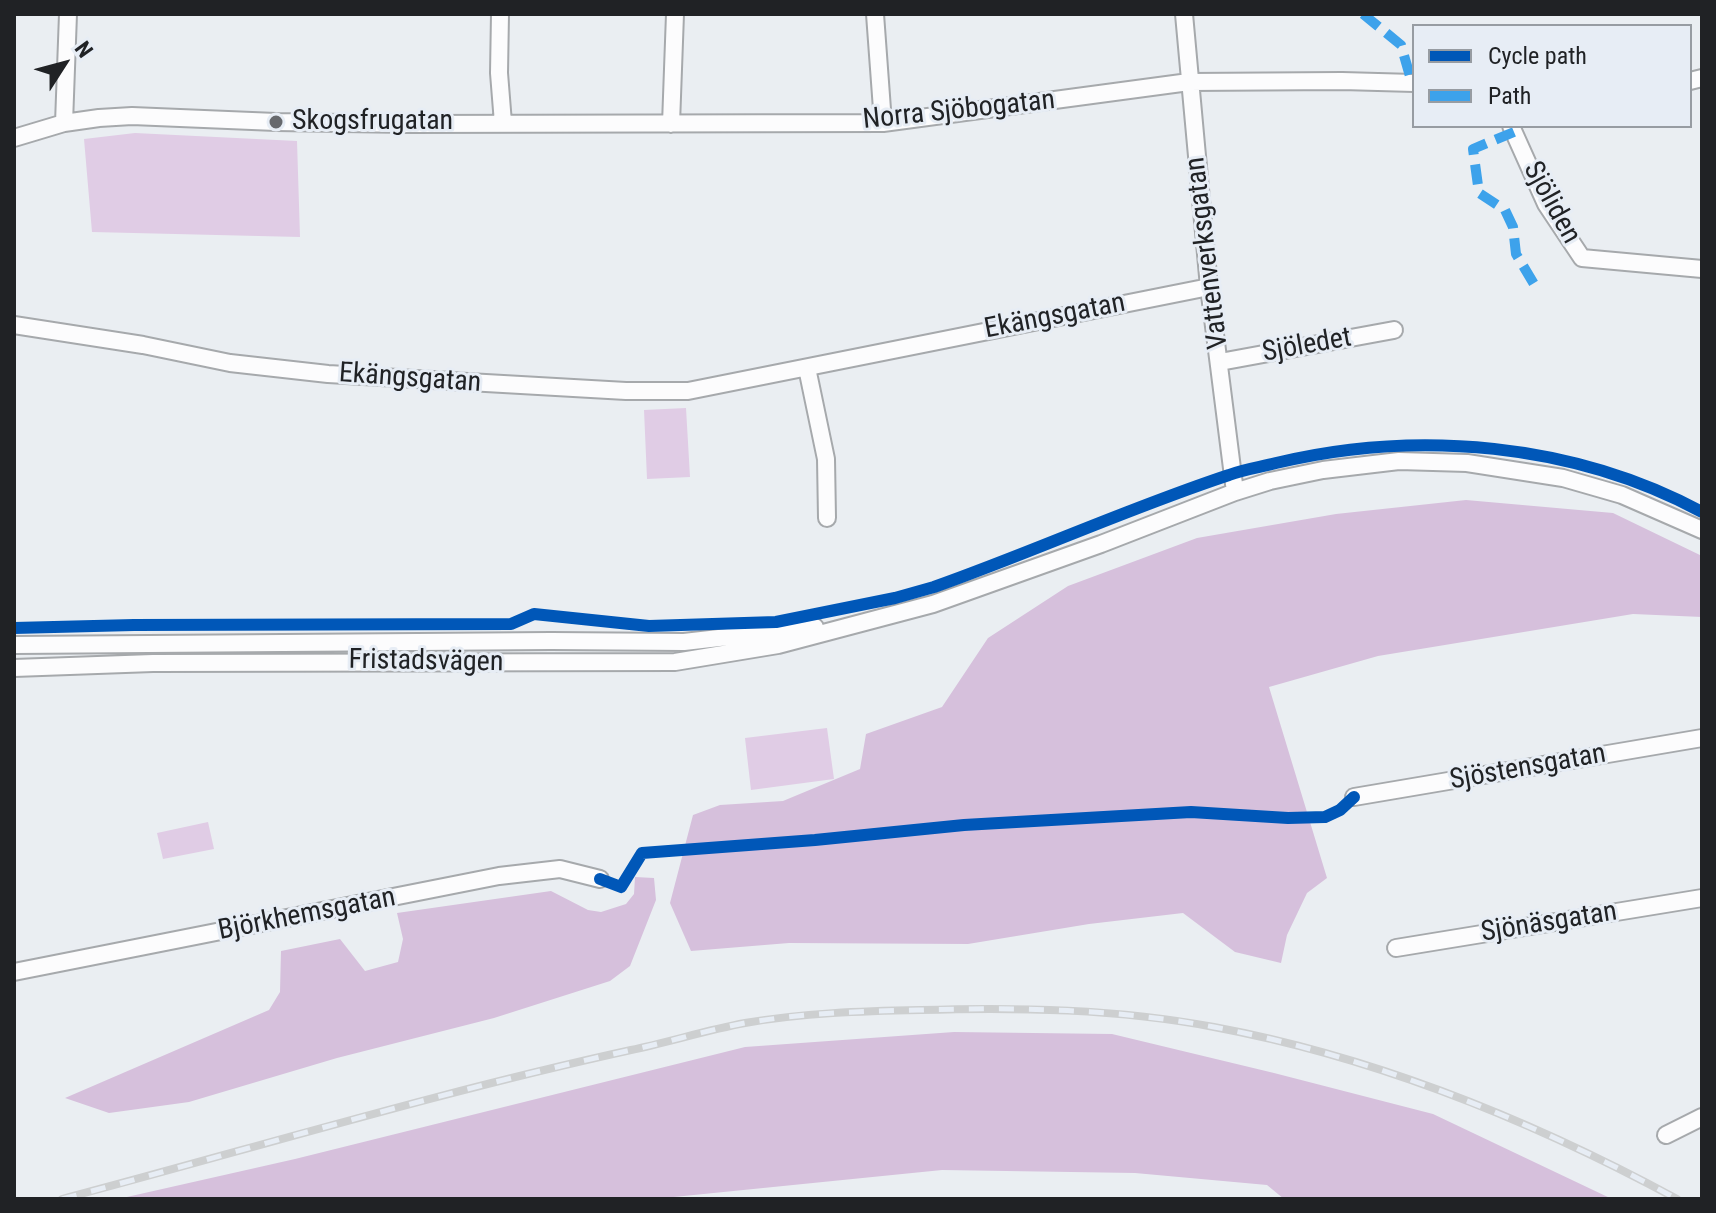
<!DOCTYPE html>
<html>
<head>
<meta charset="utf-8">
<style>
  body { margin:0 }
  #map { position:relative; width:1716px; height:1213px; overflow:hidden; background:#eaeef2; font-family:"Roboto Condensed",sans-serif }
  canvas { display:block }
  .frame { position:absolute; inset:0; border:16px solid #202225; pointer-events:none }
  .legend { position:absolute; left:1412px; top:24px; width:280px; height:104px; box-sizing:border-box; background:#e7edf5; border:2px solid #979ca2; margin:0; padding:10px 14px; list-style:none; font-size:24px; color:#202225 }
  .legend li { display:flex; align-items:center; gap:16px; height:40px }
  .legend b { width:40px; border:2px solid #979ca2 }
  .north { position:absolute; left:24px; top:24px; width:80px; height:80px; -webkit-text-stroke:6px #e7edf5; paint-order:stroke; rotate:54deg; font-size:22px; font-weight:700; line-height:32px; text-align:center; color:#202225 }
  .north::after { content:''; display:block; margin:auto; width:28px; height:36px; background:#202225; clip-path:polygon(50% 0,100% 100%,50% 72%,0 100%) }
</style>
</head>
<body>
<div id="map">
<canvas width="1716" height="1213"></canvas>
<div class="frame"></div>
<ul class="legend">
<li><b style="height:10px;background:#0057b8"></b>Cycle path</li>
<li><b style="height:10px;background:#3da2eb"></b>Path</li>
</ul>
<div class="north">N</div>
</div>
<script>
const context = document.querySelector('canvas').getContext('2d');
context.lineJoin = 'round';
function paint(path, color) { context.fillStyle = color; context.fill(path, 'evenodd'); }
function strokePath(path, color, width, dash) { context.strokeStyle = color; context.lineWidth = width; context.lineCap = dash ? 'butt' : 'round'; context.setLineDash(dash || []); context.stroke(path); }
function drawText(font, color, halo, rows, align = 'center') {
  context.font = font + ' "Roboto Condensed",sans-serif'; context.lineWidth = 6; context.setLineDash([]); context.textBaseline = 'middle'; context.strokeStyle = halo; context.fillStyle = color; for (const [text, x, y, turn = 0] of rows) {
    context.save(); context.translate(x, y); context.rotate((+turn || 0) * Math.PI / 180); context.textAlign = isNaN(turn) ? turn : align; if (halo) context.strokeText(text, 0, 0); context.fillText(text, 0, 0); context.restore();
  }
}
paint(new Path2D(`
  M135,133L297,141L300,237L92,232L84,139Z
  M686,408L690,477L647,479L644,410Z
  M827,728L834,779L751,790L745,738Z
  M208,822L214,849L163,859L157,833Z`), '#e0cce5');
paint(new Path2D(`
  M1466,500L1613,513L1702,556V617L1633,614L1378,656L1269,687L1327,878L1307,893L1287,935L1281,963L1235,952L1183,913L1089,924L968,944L789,943L691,951L670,903L693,815L720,805L783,801L860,769L866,734L942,707L988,638L1068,586L1197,538L1336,514Z
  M635,877L654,878L656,900L630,966L610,981L494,1018L337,1058L189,1102L109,1113L65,1098L269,1010L280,992L281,951L340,939L365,971L398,962L403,939L397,913L551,891L588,910L601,912L626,904L634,894Z
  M954,1032L1112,1034L1274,1073L1433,1114L1612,1199H1284L1267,1185L1135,1173L942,1170L654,1199H118L295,1159L745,1047Z`), '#d6c0dc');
const minor = new Path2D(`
  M500,14L499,73L503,123
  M875,14L883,123
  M1184,14L1209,287L1235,492
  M1690,81L1702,78
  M64,123L68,14
  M671,124L675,14
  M1511,126L1546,204L1582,258L1702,269
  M14,138L64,123L99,118L132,116L276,122L408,124L883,123L1189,82L1342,81L1414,83
  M14,325L143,345L230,363L328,374L626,391H688L1209,287
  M1220,362L1394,330
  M807,368L826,459L827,518
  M14,645L551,641L684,642L815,627
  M14,668L153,663L675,662L778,645L933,604L1101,544L1235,492L1270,481L1323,470L1399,461L1467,463L1563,478L1622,495L1702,530
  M1354,797L1702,738
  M1396,948L1702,898
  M14,972L499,876L560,869L600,879
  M1666,1135L1702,1117`);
strokePath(minor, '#a6a9ac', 20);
strokePath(minor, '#fcfcfd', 16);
const rail = new Path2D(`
  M62,1199C251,1149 439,1092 631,1050C669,1042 707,1030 745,1023C803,1013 862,1011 921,1010C1018,1007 1118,1009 1214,1027C1375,1057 1533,1121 1677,1199`);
strokePath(rail, '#cdcfd0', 8);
strokePath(rail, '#e7edf5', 5, [15]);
strokePath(new Path2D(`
  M1363,14L1401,45L1412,83
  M1514,132L1473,149L1479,193L1505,210L1513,227L1516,254L1537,289`), '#3da2eb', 10, [20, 10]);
strokePath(new Path2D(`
  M14,628L134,625L511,624L534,614L649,626L776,622L895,598L934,587C1033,552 1129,508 1229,475C1244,469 1261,467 1276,463C1417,429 1574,443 1702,512
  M600,879L621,887L642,853L815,840L964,825L1191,812L1288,818L1325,817L1340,810L1354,797`), '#0057b8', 12);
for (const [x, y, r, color] of [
  [276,122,8,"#67696d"]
]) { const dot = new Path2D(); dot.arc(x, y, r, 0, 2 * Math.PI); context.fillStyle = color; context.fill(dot); strokePath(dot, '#e7edf5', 3); }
drawText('28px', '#202225', '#e7edf5', [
  ["Norra Sjöbogatan",959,111,-6],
  ["Sjöliden",1551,203,61],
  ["Vattenverksgatan",1208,253,-97],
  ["Ekängsgatan",1055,317,-11],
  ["Sjöledet",1307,346,-10],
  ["Ekängsgatan",410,379,4],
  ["Fristadsvägen",426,662,1],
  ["Sjöstensgatan",1528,768,-10],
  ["Björkhemsgatan",307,915,-11],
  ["Sjönäsgatan",1549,923,-9]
]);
drawText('28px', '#202225', '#e7edf5', [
  ["Skogsfrugatan",292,122]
], 'left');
</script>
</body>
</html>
